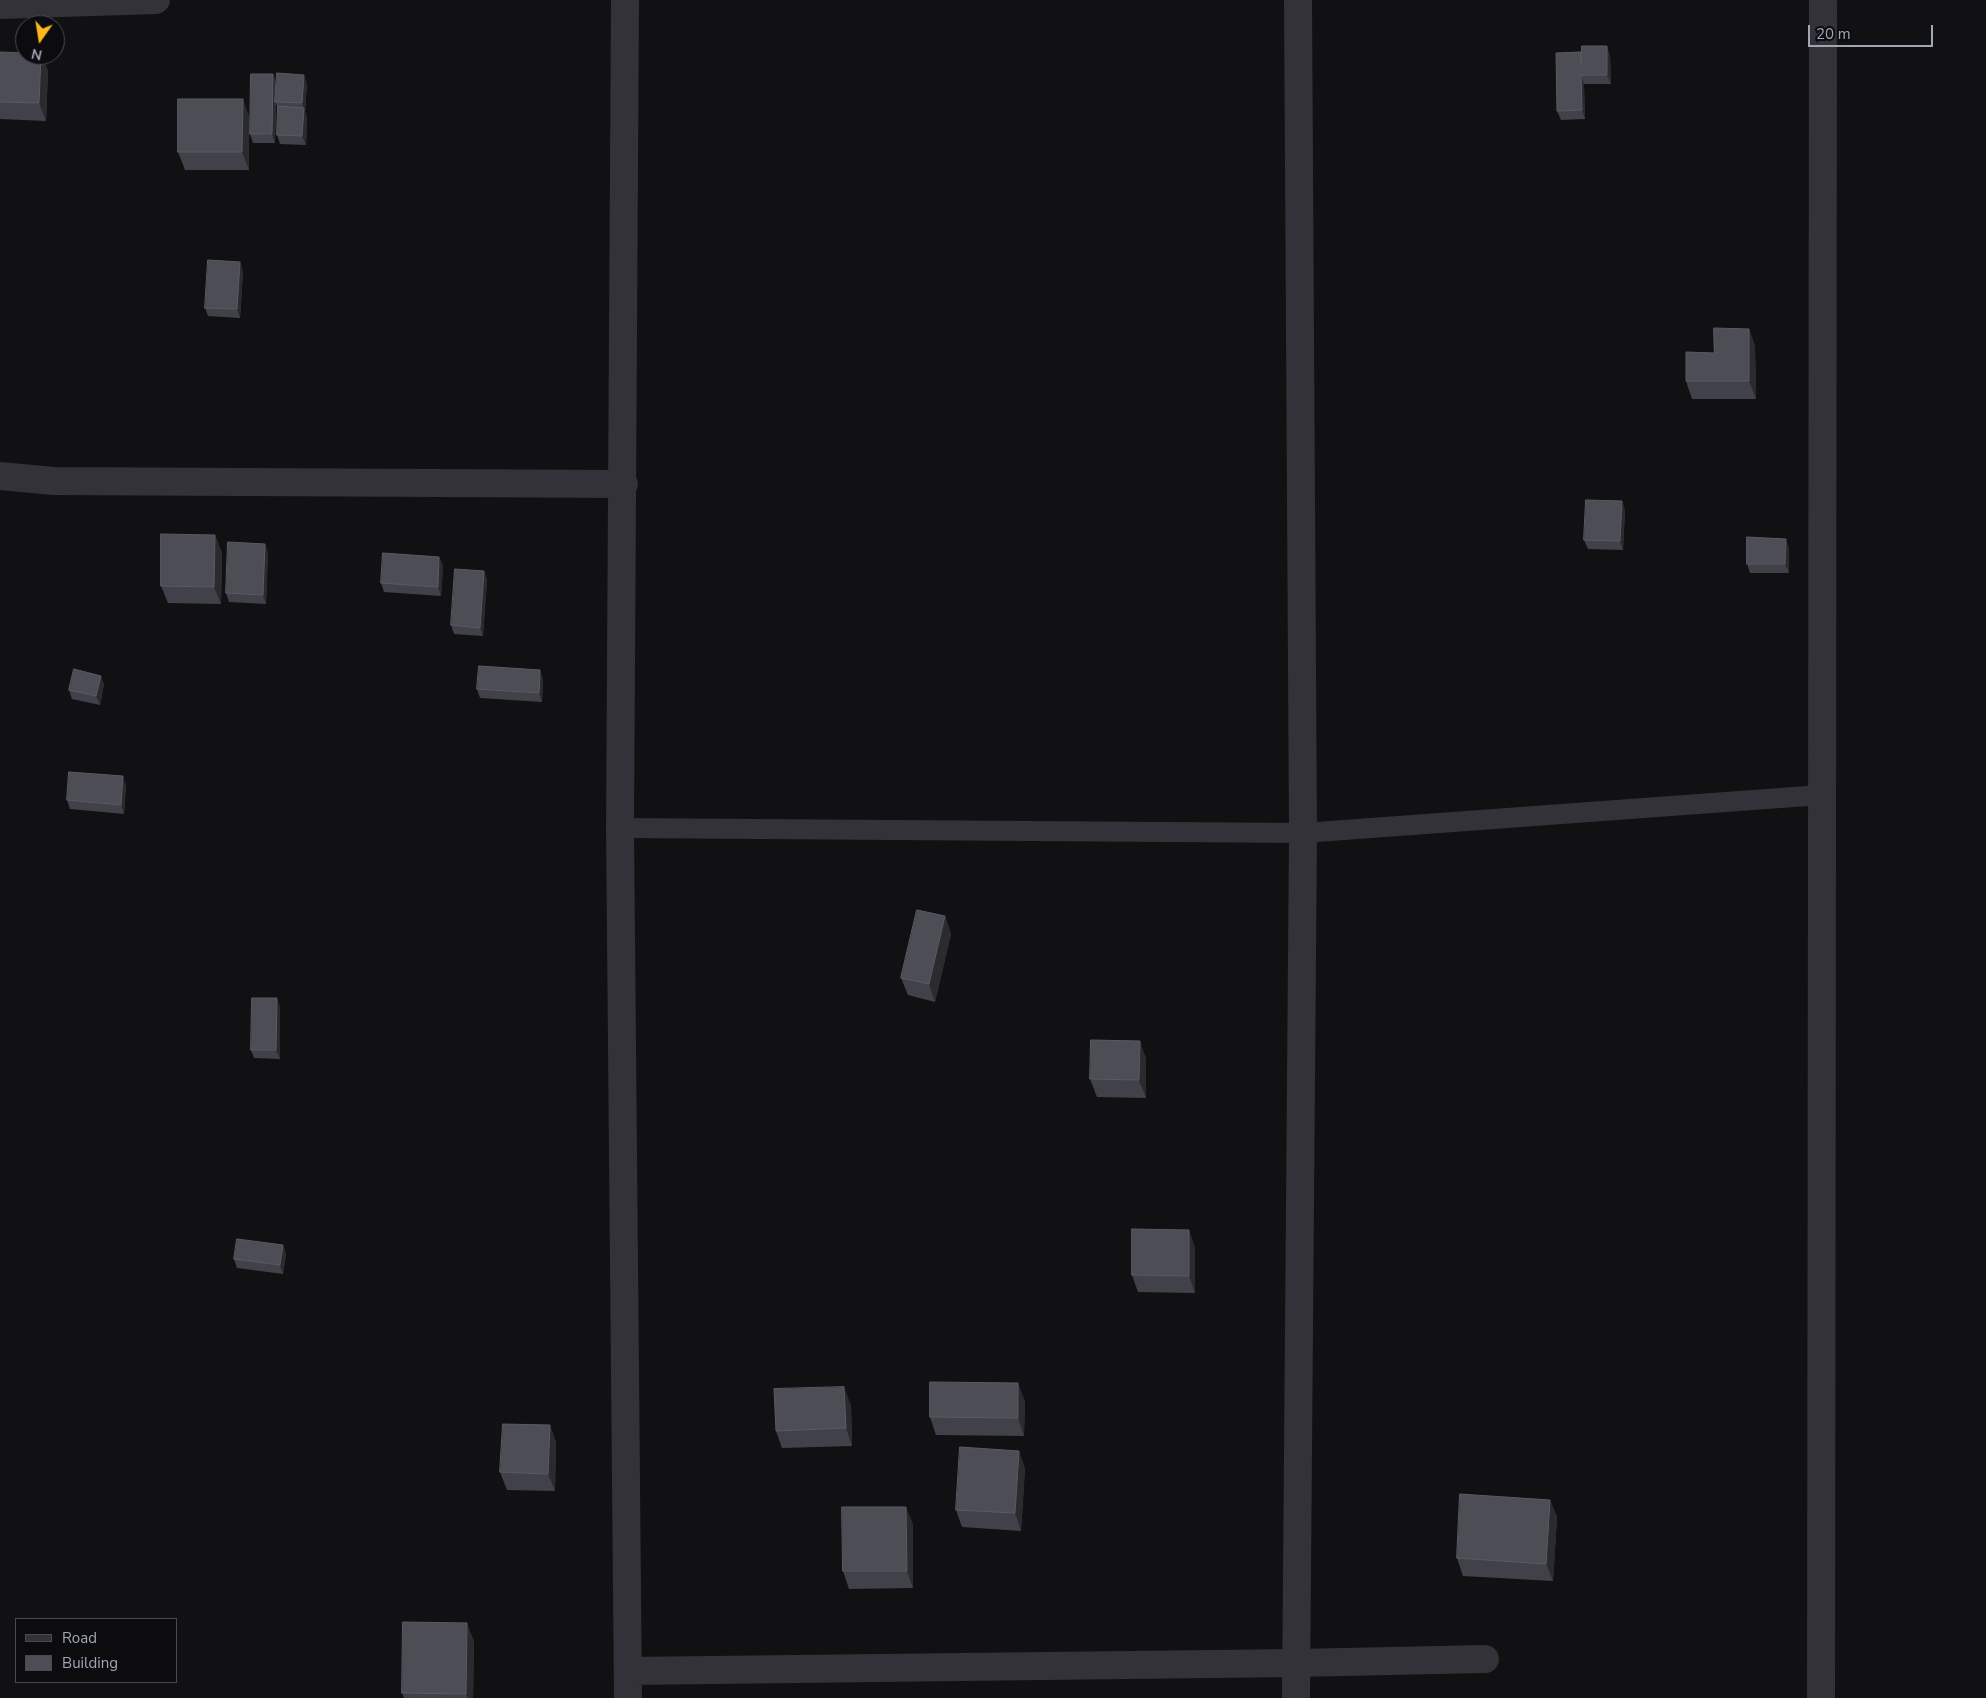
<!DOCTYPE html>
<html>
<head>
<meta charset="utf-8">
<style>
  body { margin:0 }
  #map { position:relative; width:1986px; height:1698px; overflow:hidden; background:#111113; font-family:"Nunito Sans",sans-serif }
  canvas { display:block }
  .legend { position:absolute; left:15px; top:1618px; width:162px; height:65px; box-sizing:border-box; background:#0c0c0e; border:1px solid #484a51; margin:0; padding:6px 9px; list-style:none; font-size:15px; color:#a1a6b5 }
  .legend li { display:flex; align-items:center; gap:10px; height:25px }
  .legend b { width:25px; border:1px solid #484a51 }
  .north { position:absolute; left:15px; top:15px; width:50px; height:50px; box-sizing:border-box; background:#0c0c0e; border:1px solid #484a51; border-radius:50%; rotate:193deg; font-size:14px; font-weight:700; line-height:20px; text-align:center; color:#a1a6b5 }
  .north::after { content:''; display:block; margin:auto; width:18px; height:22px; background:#ffb91d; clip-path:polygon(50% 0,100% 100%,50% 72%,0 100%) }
  .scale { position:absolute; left:1808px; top:25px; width:125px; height:22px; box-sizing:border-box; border:2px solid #a1a6b5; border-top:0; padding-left:6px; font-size:15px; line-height:18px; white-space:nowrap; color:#a1a6b5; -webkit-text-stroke:4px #0c0c0e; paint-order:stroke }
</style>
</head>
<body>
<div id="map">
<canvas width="1986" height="1698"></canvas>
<ul class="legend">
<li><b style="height:6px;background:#323238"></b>Road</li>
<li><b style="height:14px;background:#4c4d55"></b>Building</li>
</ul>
<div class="north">N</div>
<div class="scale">20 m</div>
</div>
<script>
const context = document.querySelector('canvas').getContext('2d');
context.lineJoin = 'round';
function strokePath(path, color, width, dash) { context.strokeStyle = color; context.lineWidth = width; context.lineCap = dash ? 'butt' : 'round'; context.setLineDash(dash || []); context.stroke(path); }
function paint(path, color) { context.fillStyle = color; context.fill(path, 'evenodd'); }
strokePath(new Path2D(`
  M620,828L1303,833L1821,795`), '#323238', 20);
strokePath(new Path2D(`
  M625,0L620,828L628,1698
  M0,5L156,0
  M0,476L53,481L624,484
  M628,1671L1296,1663L1485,1659
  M1296,1698L1303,833L1298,0
  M1821,1698L1823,0`), '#323238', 28);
paint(new Path2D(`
  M0,52L25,55H42L48,71L46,121L0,119Z
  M1581,52V54L1610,55L1611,84H1584L1585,119L1561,120L1557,111Z
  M273,74L276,83H307L305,112L307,117L306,145L280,144L277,135L278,110L276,103L275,143H253L250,134Z
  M249,116V170H185L178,152Z
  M243,271L240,318L208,316L205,308Z
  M1749,329L1755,346L1756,399H1692L1686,381L1714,353Z
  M1625,510L1623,550L1588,549L1584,540Z
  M215,535L222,553L221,604L168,603L161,586Z
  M265,544L268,553L266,604L229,602L226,593Z
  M1789,548V573H1750L1747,564Z
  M439,557L443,566L441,596L384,592L381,583Z
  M484,571L487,580L483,636L454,634L451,625Z
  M543,679L542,702L480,698L477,689Z
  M104,684L100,705L72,699L69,690Z
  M126,785L124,814L70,809L67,800Z
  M945,916L951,934L935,1002L908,995L901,978Z
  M280,1007V1059L254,1058L251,1050Z
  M1146,1058V1098L1097,1097L1090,1079Z
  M283,1245L286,1254L283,1274L237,1268L234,1259Z
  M1195,1247V1293L1138,1292L1132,1275Z
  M1025,1401L1024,1436L936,1435L930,1417Z
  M851,1405L852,1446L782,1448L776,1431Z
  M550,1425L556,1443L555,1491L507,1490L500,1472Z
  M1025,1468L1021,1531L962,1527L956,1510Z
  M1550,1500L1557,1517L1553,1581L1463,1576L1457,1558Z
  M913,1524V1588L849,1589L843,1571Z
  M474,1641L473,1698H404L402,1693Z`), '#414249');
paint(new Path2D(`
  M1607,46L1610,55L1611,84L1607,75Z
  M41,55L48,71L46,121L39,103Z
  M273,74L276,83L275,143L272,134Z
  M304,75L307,83L305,112L302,103Z
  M1581,75L1584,84L1585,119L1582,110Z
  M243,99L249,116V170L242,152Z
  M304,108L307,117L306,145L302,136Z
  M240,262L243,271L240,318L237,309Z
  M1749,329L1755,346L1756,399L1749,381Z
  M1622,501L1625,510L1623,550L1620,541Z
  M215,535L222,553L221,604L214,587Z
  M1786,539L1789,548V573L1785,564Z
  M265,544L268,553L266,604L263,595Z
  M439,557L443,566L441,596L438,587Z
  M484,571L487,580L483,636L480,628Z
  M540,670L543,679L542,702L539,693Z
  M101,676L104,684L100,705L96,696Z
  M123,776L126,785L124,814L121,805Z
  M945,916L951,934L935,1002L929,984Z
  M277,998L280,1007V1059L276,1050Z
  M1140,1041L1146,1058V1098L1139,1080Z
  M1189,1230L1195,1247V1293L1189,1276Z
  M283,1245L286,1254L283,1274L280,1265Z
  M1018,1383L1025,1401L1024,1436L1018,1418Z
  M844,1387L851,1405L852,1446L846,1428Z
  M550,1425L556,1443L555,1491L548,1474Z
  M1019,1451L1025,1468L1021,1531L1015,1513Z
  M1550,1500L1557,1517L1553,1581L1546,1564Z
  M906,1507L913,1524V1588L907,1571Z
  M467,1623L474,1641L473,1698H468L466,1694Z`), '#2a2a2f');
const building = new Path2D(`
  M1582,46H1607V75H1581L1582,110L1557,111L1556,53L1581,52V63Z
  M0,52L25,53V55H41L39,103L0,102Z
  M277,73L304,75L302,103L275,102Z
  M251,74H273L272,134H250Z
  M178,99H243L242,152H178Z
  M278,106L304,108L302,136L277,135Z
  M208,260L240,262L237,309L205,308Z
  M1714,328L1749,329V381H1686V352L1714,353Z
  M1586,500L1622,501L1620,541L1584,540Z
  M161,534L215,535L214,587L161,586Z
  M1747,537L1786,539L1785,564H1747Z
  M228,542L265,544L263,595L226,593Z
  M383,553L439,557L438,587L381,583Z
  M455,569L484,571L480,628L451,625Z
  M479,666L540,670L539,693L477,689Z
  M74,669L101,676L96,696L69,690Z
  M69,772L123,776L121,805L67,800Z
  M917,910L945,916L929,984L901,978Z
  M252,998H277L276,1050H251Z
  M1091,1040L1140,1041L1139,1080L1090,1079Z
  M1132,1229L1189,1230V1276L1132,1275Z
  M237,1239L283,1245L280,1265L234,1259Z
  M930,1382L1018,1383V1418L930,1417Z
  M844,1387L846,1428L776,1431L774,1389Z
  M503,1424L550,1425L548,1474L500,1472Z
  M960,1447L1019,1451L1015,1513L956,1510Z
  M1460,1494L1550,1500L1546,1564L1457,1558Z
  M842,1507H906L907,1571H843Z
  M403,1622L467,1623L466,1694L402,1693Z`);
paint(building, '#4c4d55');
strokePath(building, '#595b64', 1);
</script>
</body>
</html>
